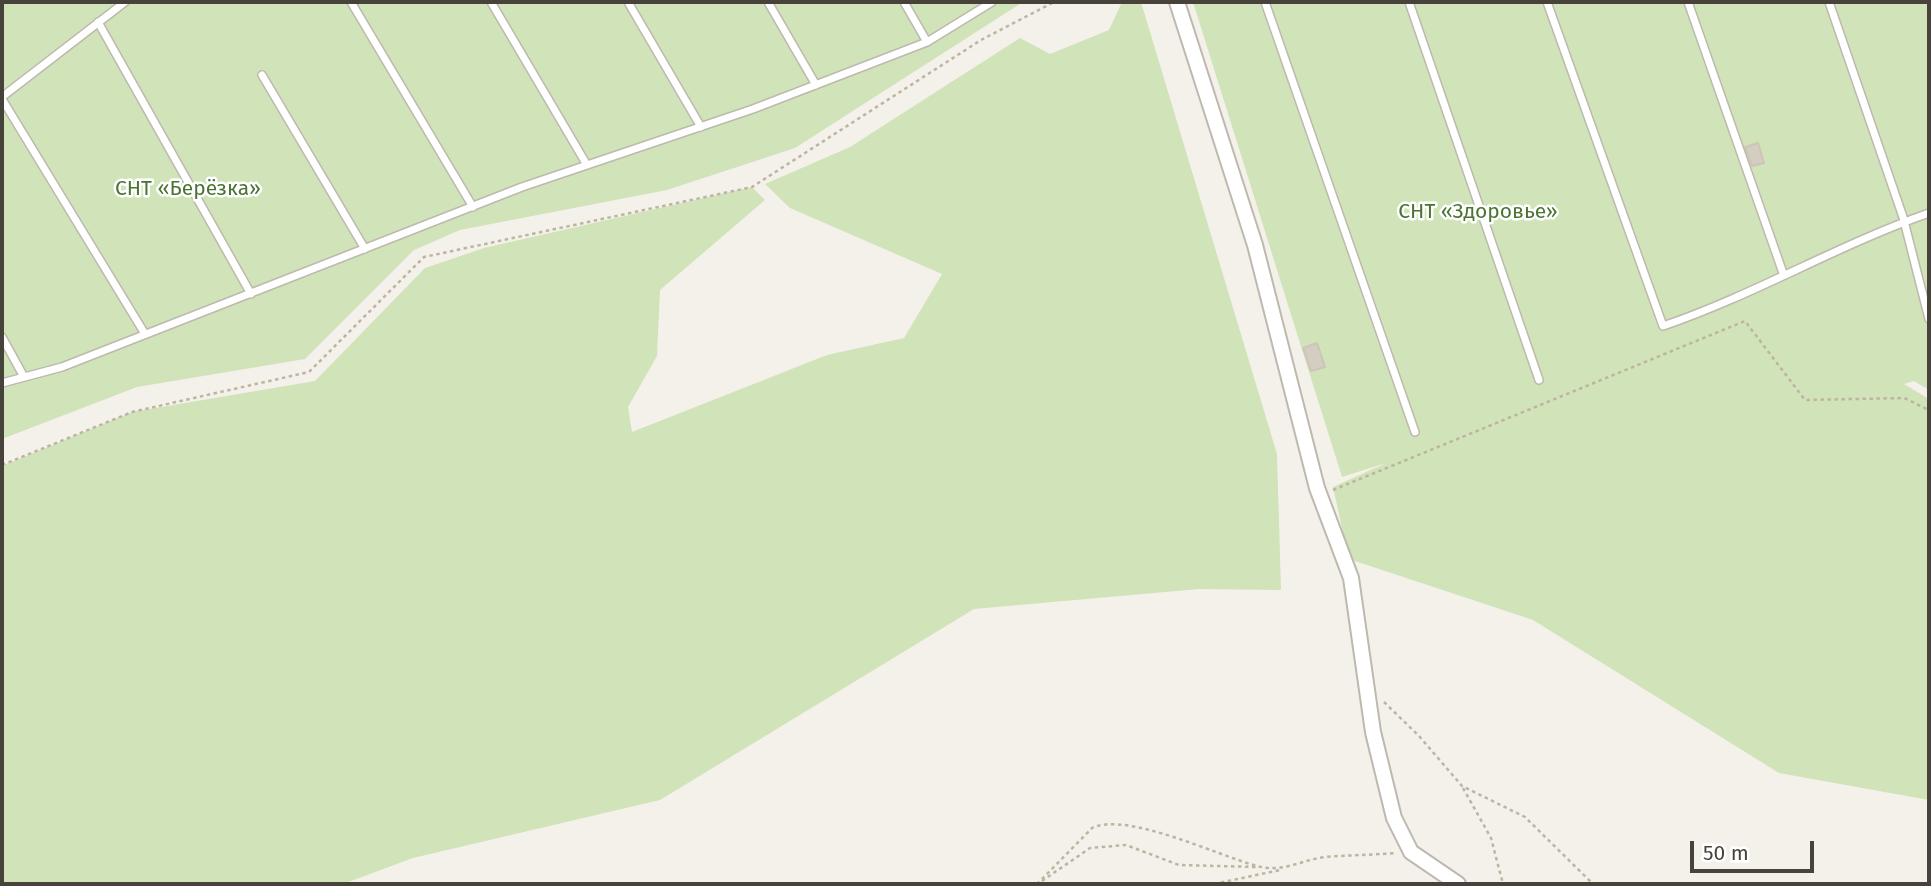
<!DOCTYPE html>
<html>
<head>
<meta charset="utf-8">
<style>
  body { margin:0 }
  #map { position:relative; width:1931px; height:886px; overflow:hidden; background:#f4f1eb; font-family:"Fira Sans",sans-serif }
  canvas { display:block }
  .frame { position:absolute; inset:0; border:4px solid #47423a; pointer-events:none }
  .scale { position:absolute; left:1690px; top:841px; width:124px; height:32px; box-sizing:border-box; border:4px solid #47423a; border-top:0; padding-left:9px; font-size:21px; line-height:24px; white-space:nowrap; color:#47423a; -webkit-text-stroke:5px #fff; paint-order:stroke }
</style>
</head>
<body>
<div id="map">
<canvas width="1931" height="886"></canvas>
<div class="frame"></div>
<div class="scale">50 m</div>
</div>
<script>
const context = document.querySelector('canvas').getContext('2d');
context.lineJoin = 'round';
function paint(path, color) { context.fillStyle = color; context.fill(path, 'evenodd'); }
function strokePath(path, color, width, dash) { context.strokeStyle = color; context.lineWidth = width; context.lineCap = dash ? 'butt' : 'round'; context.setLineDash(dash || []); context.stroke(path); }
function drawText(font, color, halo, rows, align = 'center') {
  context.font = font + ' "Fira Sans",sans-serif'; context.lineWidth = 5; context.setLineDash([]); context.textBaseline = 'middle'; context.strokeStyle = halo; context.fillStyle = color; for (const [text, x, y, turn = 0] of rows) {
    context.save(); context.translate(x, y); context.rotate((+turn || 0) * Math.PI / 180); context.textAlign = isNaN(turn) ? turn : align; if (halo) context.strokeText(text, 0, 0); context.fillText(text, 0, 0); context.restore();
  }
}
paint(new Path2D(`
  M2,2H1023L795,148L667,190L460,230L414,250L305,359L137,387L2,439Z
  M1122,2H1141L1277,454L1281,590L1199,589L974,609L660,800L413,858L343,884H2V466L132,412L315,381L425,268L484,248L752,187L765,200L660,290L657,356L628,407L632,432L827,355L904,338L942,274L790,208L765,184L850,147L1020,38L1050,54L1109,30Z
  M1193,2H1929V390L1914,381L1904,384L1929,399V800L1779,773L1533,620L1349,559L1333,487L1386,463L1342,477Z`), '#d0e3b9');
const building = new Path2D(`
  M1758,143L1764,163L1752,166L1745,147Z
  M1317,343L1325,367L1311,371L1303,348Z`);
paint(building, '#d4cdc2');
strokePath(building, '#cec5b6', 2);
const service = new Path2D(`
  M351,2L473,207
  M491,2L587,165
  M628,2L701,127
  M768,2L816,85
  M904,2L927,42
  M1265,2L1415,432
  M1409,2L1539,380
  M1547,2L1663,326C1754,295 1838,245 1929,213
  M1688,2L1783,273
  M1829,2L1903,217L1929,319
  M98,22L251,294
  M262,75L365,249
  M2,97L125,2
  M2,99L145,334
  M2,337L24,377
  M2,383L62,367L522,187L753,109L927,42L992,2`);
const minor = new Path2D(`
  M1177,2L1255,245L1317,488L1351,578L1373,732L1394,818L1411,852L1458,884`);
strokePath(service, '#beb9ae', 10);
strokePath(minor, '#beb9ae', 18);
strokePath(new Path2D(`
  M2,465L132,412L309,372L424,257L752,187L981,40L1054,2
  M1333,490L1745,321L1805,400L1904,398L1929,410
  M1384,702L1419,736L1462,786L1525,817L1593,884
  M1463,788L1491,838L1503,884
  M1042,881L1090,848L1126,845L1179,865L1256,867
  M1037,884L1092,828C1126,811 1219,856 1257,866C1283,873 1301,860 1325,857C1349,855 1372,855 1396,853
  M1214,884L1280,870`), '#beb4a1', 2.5, [3.5, 3.5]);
strokePath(service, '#fff', 7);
strokePath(minor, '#fff', 14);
drawText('21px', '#4b7333', '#fff', [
  ["СНТ «Берёзка»",188,189],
  ["СНТ «Здоровье»",1478,212]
]);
</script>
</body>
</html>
